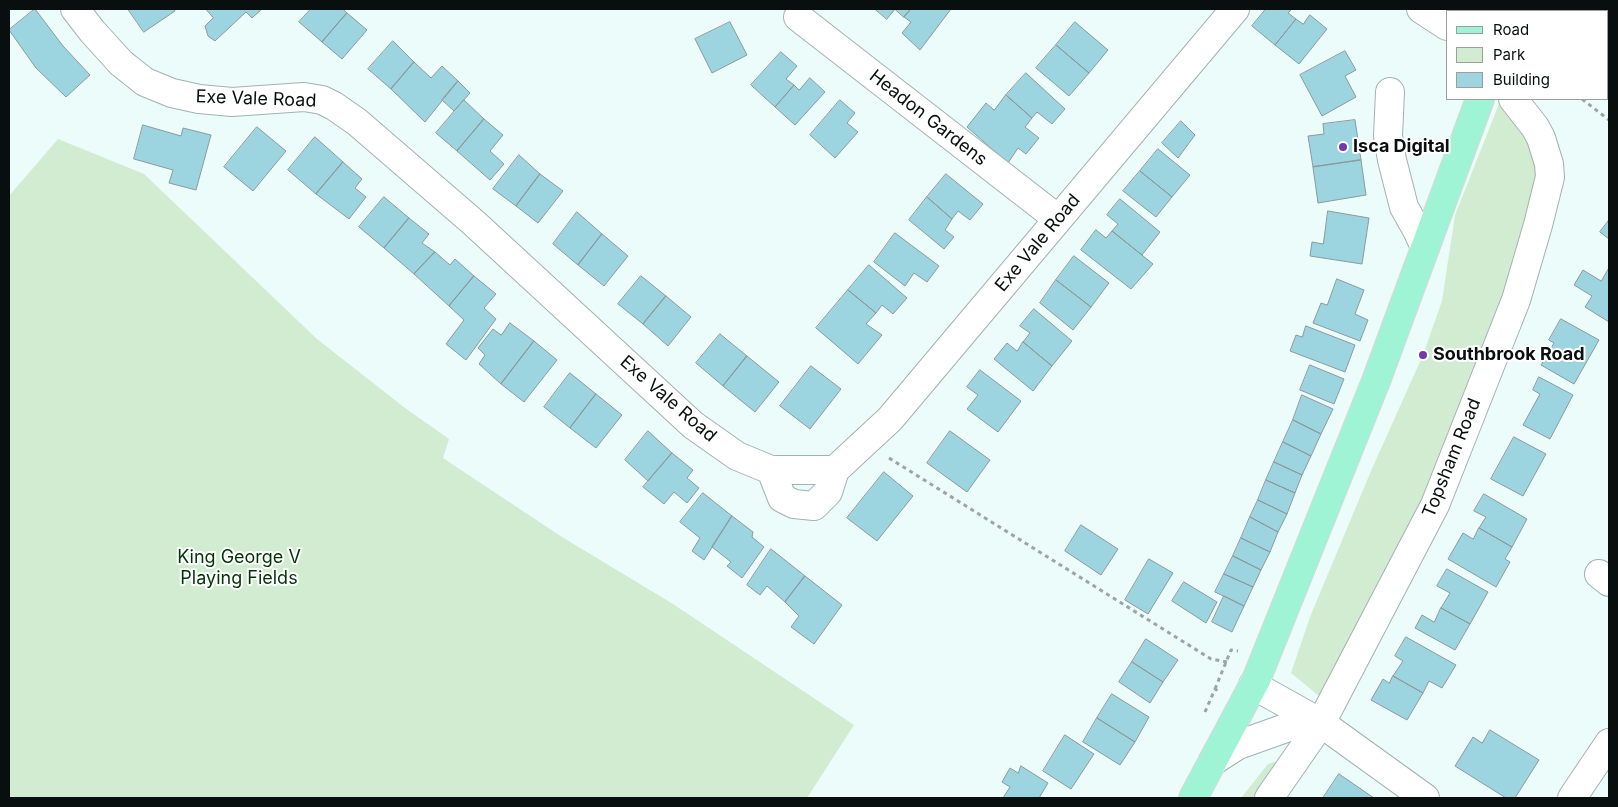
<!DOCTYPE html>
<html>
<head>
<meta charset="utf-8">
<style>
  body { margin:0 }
  #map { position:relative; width:1618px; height:807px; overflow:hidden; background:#ebfcfa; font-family:Inter,sans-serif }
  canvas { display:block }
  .frame { position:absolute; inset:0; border:10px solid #090f0e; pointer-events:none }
  .legend { position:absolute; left:1446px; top:10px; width:162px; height:90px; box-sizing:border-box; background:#fff; border:1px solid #9d9f9f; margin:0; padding:6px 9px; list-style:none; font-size:15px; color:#090f0e }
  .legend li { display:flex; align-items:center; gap:10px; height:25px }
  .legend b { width:25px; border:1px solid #9d9f9f }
</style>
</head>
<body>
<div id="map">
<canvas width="1618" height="807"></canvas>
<div class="frame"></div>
<ul class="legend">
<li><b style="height:6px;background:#a0f4d6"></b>Road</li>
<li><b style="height:14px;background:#d2ecd1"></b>Park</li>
<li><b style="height:14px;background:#9cd4df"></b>Building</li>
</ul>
</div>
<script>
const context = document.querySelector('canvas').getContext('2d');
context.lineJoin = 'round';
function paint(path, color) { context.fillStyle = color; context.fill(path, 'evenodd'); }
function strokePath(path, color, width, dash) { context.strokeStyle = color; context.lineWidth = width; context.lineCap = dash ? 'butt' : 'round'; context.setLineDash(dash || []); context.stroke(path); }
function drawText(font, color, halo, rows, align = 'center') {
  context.font = font + ' Inter,sans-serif'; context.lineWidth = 4; context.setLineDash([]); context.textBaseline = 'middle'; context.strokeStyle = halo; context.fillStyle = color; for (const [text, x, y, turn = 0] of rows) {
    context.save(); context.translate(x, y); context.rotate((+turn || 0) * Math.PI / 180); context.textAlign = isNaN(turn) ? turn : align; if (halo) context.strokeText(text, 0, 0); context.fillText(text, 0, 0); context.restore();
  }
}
paint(new Path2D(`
  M1501,99L1543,164L1514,270L1422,520L1332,702L1319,696L1291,673L1310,617L1371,471L1423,355L1442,301L1455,215Z
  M58,139L144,174L317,339L405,408L449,439L443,458L562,537L673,604L854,725L807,798H9V196Z
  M1287,758L1259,798H1241L1268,764Z`), '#d2ecd1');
const building = new Path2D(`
  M35,9L63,46L90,75L66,97L36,68L9,30Z
  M128,9H174L175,11L144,32Z
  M206,9H262L252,18L246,12L215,41L208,36L205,26L213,18Z
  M311,9H343L347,13L322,42L299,22Z
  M875,9H895L887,19Z
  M895,9H911L904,17Z
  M911,9H951L920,50L902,33L911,22L904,17Z
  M1266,9H1292L1288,13L1296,19L1275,45L1252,26Z
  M347,13L367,30L342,59L322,42Z
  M1310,15L1327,29L1299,64L1275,45L1296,19L1303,24Z
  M730,22L747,55L712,73L695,39Z
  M1075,22L1108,50L1089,73L1056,45Z
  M393,41L414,62L391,89L368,69Z
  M1056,45L1089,73L1069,96L1036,68Z
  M1345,51L1356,70L1345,76L1356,97L1322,116L1300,75Z
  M781,52L797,66L786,79L794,85L775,107L751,85Z
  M414,62L431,78L442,66L458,81L425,122L391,89Z
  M1026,73L1065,109L1052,124L1037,112L1032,118L1006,95Z
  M810,78L825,92L795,125L775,107L794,85L799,90Z
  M458,81L470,93L454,111L442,100Z
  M1006,95L1032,118L1025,127L1039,138L1026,154L1018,148L1008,163L967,127L986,103L994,110Z
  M464,100L484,119L457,151L436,133Z
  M840,100L855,113L847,123L858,132L835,158L810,135Z
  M484,119L503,135L490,151L504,164L490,180L457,151Z
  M1355,120L1361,160L1313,167L1308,136L1324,134L1323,124Z
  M1181,121L1195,135L1178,158L1162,143Z
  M143,125L181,136L183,128L211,135L196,190L169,183L173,170L134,159Z
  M257,127L286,151L253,191L224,167Z
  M315,137L343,162L316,194L288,170Z
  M1158,149L1190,175L1172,197L1140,171Z
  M519,155L540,174L516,206L493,189Z
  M1361,160L1366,195L1318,203L1313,167Z
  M343,162L362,179L355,188L366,197L349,219L316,194Z
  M1140,171L1172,197L1156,217L1123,191Z
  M540,174L563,191L538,223L516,206Z
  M946,174L983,204L970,220L958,211L952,219L927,197Z
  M384,197L409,218L384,248L359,227Z
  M927,197L952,219L945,230L954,237L944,249L909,220Z
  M1120,199L1160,232L1142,255L1112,231L1118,224L1107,215Z
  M1328,211L1369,218L1362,264L1310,256L1312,242L1323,244Z
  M577,212L602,234L578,265L553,244Z
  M409,218L429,234L422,243L435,252L414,274L384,248Z
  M1609,220V239L1600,232Z
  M1096,230L1106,238L1112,231L1153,264L1131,289L1081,250Z
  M895,233L939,266L927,282L914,273L905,286L874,262Z
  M602,234L628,256L604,286L578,265Z
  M435,252L450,265L455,259L474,276L449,306L414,274Z
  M1074,256L1109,283L1091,307L1056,280Z
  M869,265L907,298L893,314L882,305L876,313L848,290Z
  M1609,268V322L1585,307L1592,296L1574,285L1583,270L1601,281Z
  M474,276L496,294L484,308L496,319L466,360L446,344L464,320L449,306Z
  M641,276L666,296L643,324L618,304Z
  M1337,279L1364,290L1355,314L1368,320L1360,341L1313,323L1321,303L1327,305Z
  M1056,280L1091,307L1073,330L1040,303Z
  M848,290L876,313L866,324L882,335L858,364L816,328Z
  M666,296L691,317L668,346L643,324Z
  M1034,309L1072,341L1052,366L1023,342L1030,333L1020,326Z
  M1561,319L1599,340L1574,384L1541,365L1554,343L1549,340Z
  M510,323L534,341L501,384L479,364L485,355L478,348L493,329L501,335Z
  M1306,326L1355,345L1345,372L1290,351L1296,335L1302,337Z
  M720,334L747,356L723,386L696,363Z
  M534,341L557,360L524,402L501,384Z
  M1023,342L1052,366L1033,391L994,359L1007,343L1017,351Z
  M747,356L779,382L755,412L723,386Z
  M1310,365L1344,379L1334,404L1300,390Z
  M811,366L841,389L810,429L780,406Z
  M980,370L1021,401L998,432L967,409L978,395L967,387Z
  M570,373L596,394L570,428L544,407Z
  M1539,377L1573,395L1550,439L1523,425L1540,394L1533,390Z
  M596,394L622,415L596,448L570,428Z
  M1302,395L1333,409L1321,434L1293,420Z
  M1293,420L1321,434L1311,456L1283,442Z
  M648,431L672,453L648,481L625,460Z
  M950,431L990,460L967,492L927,463Z
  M1514,437L1546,454L1523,496L1491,479Z
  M1283,442L1311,456L1302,475L1274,462Z
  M672,453L693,470L687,478L699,488L687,503L674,492L664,504L643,487Z
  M1274,462L1302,475L1295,493L1266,480Z
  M884,472L913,496L877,541L847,518Z
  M1266,480L1295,493L1287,514L1258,500Z
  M703,493L732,516L704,560L692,551L700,538L680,522Z
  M1484,494L1527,519L1512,547L1479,528L1486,517L1474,511Z
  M1258,500L1287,514L1278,532L1250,517Z
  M732,516L753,532L752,537L764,547L742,578L727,566L731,562L712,547Z
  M1250,517L1278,532L1270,552L1241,538Z
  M1081,525L1118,549L1101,575L1065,551Z
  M1479,528L1512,547L1505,559L1510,562L1496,587L1448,559L1463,533L1473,539Z
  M1241,538L1270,552L1261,570L1233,556Z
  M771,549L805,576L785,602L767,586L760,595L747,585Z
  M1233,556L1261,570L1253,587L1224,574Z
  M1149,559L1173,573L1148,614L1125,600Z
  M1447,569L1488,592L1470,624L1441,608L1450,593L1437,586Z
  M1224,574L1253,587L1244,606L1215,592Z
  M805,576L842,605L814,644L791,627L799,616L785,602Z
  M1184,582L1217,602L1206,623L1172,601Z
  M1224,596L1244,606L1232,632L1212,622Z
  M1441,608L1470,624L1455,650L1415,628L1422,615L1434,622Z
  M1406,637L1456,665L1442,688L1429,681L1423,693L1393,676L1403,661L1395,656Z
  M1146,639L1178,660L1163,682L1132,662Z
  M1132,662L1163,682L1150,703L1119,682Z
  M1393,676L1423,693L1407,720L1371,700L1383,679L1389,683Z
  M1112,694L1149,717L1135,742L1097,718Z
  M1097,718L1135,742L1120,765L1083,742Z
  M1490,730L1539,760L1515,798H1506L1455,766L1473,737L1482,743Z
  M1065,735L1094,754L1071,789L1043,771Z
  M1021,766L1048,783L1039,798H1003L1010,787L1002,782L1010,768L1018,773Z
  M1339,774L1374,798H1323Z`);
paint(building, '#9cd4df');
strokePath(building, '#8b9a9d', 1);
const minor = new Path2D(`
  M75,9L92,31L121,63L145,82L172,93L199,99L232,102L304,97L322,100L334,106L357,122L474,223L693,425L737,456L771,470H835L890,419L1235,9
  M1421,9L1447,26
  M798,17L1058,219
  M1390,92L1388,136L1392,160L1404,207L1418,232L1425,248
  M771,470L782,498L794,504L814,506L828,492L835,470
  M1599,574L1609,582
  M1253,685L1321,723L1425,798
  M1213,761L1238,745L1311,719
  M1269,798L1321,723L1435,505L1516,300L1538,225L1550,177L1549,164L1541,138L1535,127L1513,99
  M1572,798L1609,743`);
const major = new Path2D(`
  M1523,11L1524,9
  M1193,798L1256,680L1376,381L1480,99`);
strokePath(minor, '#a2b2b0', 30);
strokePath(major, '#d8d9d8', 30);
strokePath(new Path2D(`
  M1581,11L1582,9
  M1582,99L1609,120
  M889,458L1211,659L1227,662
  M1215,689L1231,650L1238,651
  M1205,712L1215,689L1218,691`), '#99a6a5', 3, [4, 4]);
strokePath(minor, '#fff', 28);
strokePath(major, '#a0f4d6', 28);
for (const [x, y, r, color] of [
  [1343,147,5,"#7039b0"],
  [1423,355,5,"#7039b0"]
]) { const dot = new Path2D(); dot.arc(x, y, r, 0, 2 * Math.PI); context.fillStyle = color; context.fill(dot); strokePath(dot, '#fff', 2); }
drawText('18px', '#090f0e', '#fff', [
  ["Exe Vale Road",256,99,2],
  ["Headon Gardens",928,118,38],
  ["Exe Vale Road",1038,243,-50],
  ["Exe Vale Road",668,399,41],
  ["Topsham Road",1452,458,-68]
]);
drawText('bold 18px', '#090f0e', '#fff', [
  ["Isca Digital",1353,147],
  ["Southbrook Road",1433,355]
], 'left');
drawText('18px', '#003406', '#fff', [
  ["King George V",239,558],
  ["Playing Fields",239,579]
]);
</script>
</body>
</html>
